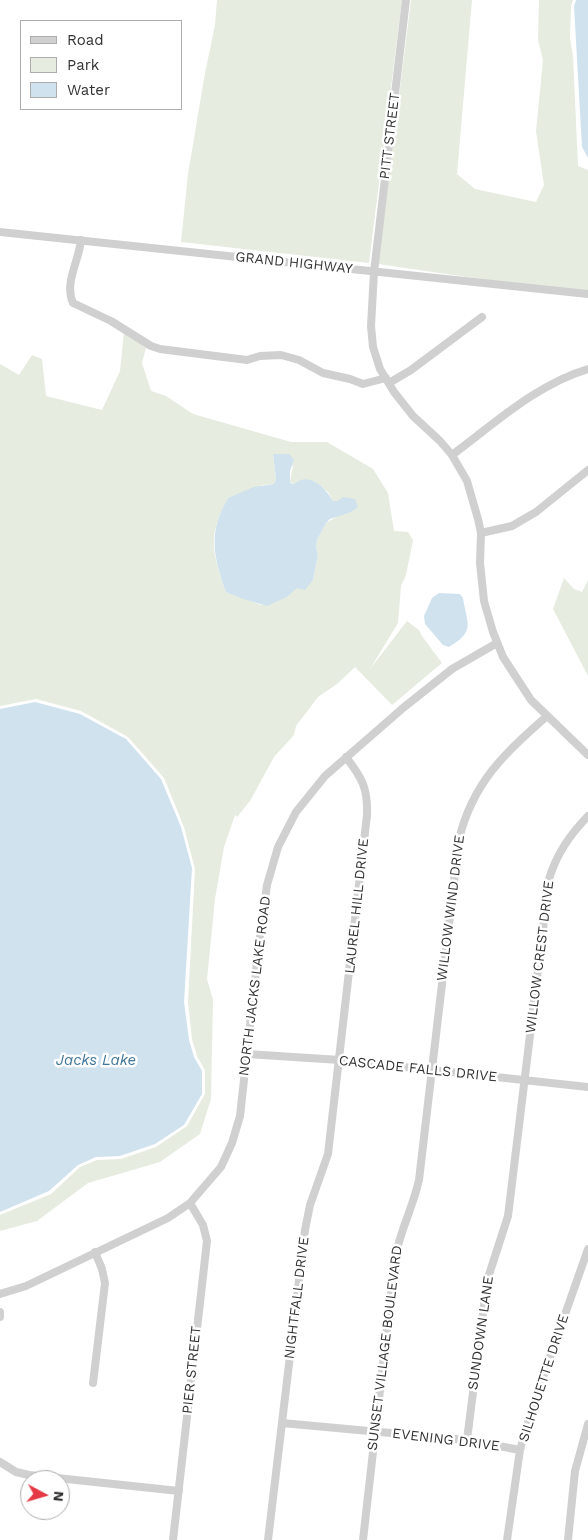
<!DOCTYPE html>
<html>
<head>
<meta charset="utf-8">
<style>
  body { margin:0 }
  #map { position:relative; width:588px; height:1540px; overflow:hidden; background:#fff; font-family:"Work Sans",sans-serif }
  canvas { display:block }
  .legend { position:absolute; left:20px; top:20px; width:162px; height:90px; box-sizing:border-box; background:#fff; border:1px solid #adadad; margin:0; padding:6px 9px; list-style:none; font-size:15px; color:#333 }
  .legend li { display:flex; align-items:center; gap:10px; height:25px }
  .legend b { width:25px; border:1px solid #adadad }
  .north { position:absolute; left:20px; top:1470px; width:50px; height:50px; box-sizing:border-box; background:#fff; border:1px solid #adadad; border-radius:50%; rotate:96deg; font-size:14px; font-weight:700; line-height:20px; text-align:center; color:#333 }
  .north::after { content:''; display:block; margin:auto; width:18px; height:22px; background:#e63946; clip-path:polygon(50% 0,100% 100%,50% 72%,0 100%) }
</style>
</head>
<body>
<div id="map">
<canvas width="588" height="1540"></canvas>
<ul class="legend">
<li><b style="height:6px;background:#d0d0d0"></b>Road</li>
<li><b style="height:14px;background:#e6ecdf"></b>Park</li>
<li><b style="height:14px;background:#cfe2ee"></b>Water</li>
</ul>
<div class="north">N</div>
</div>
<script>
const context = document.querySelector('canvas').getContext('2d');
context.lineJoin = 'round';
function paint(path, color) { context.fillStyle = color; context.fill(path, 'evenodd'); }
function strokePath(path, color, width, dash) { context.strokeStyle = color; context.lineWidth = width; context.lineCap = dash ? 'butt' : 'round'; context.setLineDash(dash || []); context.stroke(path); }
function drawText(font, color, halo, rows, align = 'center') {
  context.font = font + ' "Work Sans",sans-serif'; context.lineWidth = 5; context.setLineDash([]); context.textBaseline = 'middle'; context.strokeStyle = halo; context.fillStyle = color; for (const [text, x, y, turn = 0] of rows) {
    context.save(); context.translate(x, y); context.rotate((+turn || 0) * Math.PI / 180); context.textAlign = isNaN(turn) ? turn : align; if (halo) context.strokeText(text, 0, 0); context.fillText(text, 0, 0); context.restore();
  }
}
paint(new Path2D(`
  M217,0H402L369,263L181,242L188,174L205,73L215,25Z
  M411,0H472L457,174L475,189L536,202L544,185L536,131L543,60L538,40L539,0H573L571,6L570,38L573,56L578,166L588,170V292L501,282L378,264Z
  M124,332L148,340L142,363L151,391L166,396L193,414L291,442H327L373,469L388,493L394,531L408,532L413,540L406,575L401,586L398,623L370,669L407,621L419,630L422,636L442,663L392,705L355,667L337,684L318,697L296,726L294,735L274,757L250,801L237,817L235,815L224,847L215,899L207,979L213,1000L211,1099L200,1134L160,1162L88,1183L37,1221L0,1231V1215L51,1194L80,1167L97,1160L121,1159L156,1147L187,1126L205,1094V1070L197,1056L192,1039L188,1002L195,869L184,827L164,778L128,737L81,711L36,699L0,706V364L19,375L32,355L42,359L46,396L102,410L120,371ZM273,455L293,465L290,482L294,484L314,481L328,492L333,501H338L336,517L326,523L317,540L316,547L318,555L313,580L301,588L297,587L287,597L261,605L226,592C221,578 212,553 214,538C215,525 221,510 228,498L263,485L274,484L276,479Z
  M564,578L574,589L582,592L588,580V676L553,609Z`), '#e6ecdf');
paint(new Path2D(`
  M576,0H588V158L582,147L574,6Z
  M273,454H289L294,460L290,471V483L294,484C309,471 325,487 333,501H338L343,497L355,499L358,507L351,512L330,519L326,523L317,540L316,547L318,555L313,580L305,590L297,588L287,597L267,606L243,599L226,592C213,556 208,532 228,498L254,487L274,484L276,479Z
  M439,593L460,594L463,598C467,624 476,631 449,647L443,645L425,624L424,616L432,598Z
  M35,702L80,714L126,739L161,779L181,827L192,868L184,1002L189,1040L194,1057L202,1071V1094L184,1125L155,1144L120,1156L96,1157L78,1165L49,1191L0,1212V709Z`), '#cfe2ee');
strokePath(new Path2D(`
  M406,0L374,272L371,326L373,347L380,369L394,392L413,416L440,441L452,455L467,481L478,519L481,533L480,563L484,601L493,632L503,657L531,700L588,755
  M0,232L588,294
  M81,240C79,261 64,283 73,303L111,321L151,346L160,349L247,360L260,356L281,355L299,360L323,373L350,379L363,384L386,378
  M389,383L411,370L482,317
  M452,455C494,424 537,384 588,369
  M481,533L512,526L536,512L588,470
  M247,1054L340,1060L588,1087
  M0,1294L26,1286L168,1218L190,1203L221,1167L232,1143L240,1116L259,944L267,885L278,847L296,812L325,776L403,708L452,669L497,643
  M0,1312V1317
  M93,1383L105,1283L102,1269L95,1252
  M282,1423L467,1440L520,1450
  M467,1440L487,1281L508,1216L549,879C557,853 570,835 588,816
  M0,1462L16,1472L29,1475L179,1491
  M173,1540L207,1241L203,1225L190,1203
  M268,1540L305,1230L310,1205L328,1154L367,815C368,788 362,778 346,757
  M363,1540L395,1258C400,1231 413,1207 419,1180L459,839C473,782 505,753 547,716
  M507,1540L520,1450L531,1411L588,1249
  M568,1540L575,1471L588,1424`), '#d0d0d0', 8);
drawText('14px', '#333', '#fff', [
  ["PITT STREET",390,136,-83],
  ["GRAND HIGHWAY",294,263,6],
  ["LAUREL HILL DRIVE",357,906,-84],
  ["WILLOW WIND DRIVE",451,908,-83],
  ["WILLOW CREST DRIVE",540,957,-83],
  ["NORTH JACKS LAKE ROAD",255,986,-83],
  ["CASCADE FALLS DRIVE",418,1069,6],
  ["NIGHTFALL DRIVE",297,1298,-83],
  ["SUNDOWN LANE",481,1333,-82],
  ["SUNSET VILLAGE BOULEVARD",385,1348,-83],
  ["PIER STREET",192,1370,-84],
  ["SILHOUETTE DRIVE",544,1378,-72],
  ["EVENING DRIVE",446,1440,7]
]);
drawText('italic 15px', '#3f7597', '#fff', [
  ["Jacks Lake",96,1061]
]);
</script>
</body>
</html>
